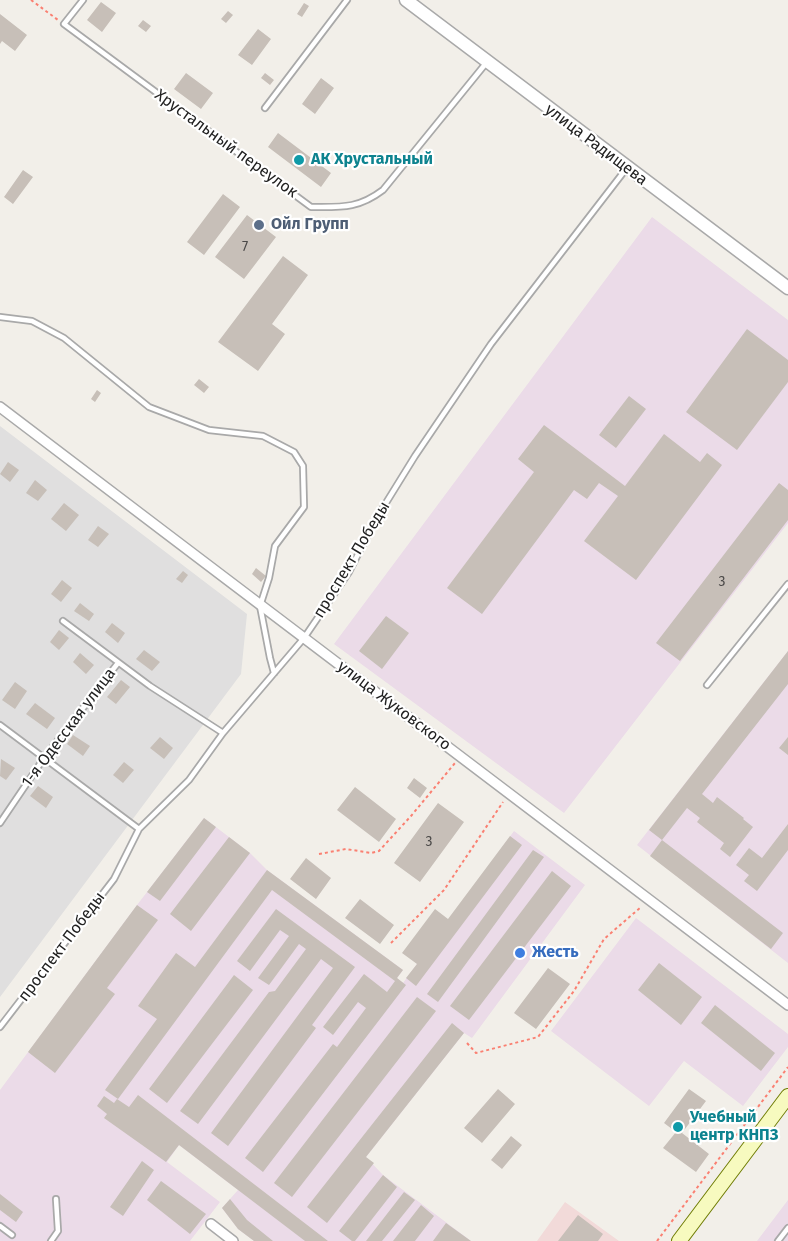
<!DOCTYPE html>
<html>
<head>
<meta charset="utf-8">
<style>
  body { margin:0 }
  canvas { display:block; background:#f2efe9 }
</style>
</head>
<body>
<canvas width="788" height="1241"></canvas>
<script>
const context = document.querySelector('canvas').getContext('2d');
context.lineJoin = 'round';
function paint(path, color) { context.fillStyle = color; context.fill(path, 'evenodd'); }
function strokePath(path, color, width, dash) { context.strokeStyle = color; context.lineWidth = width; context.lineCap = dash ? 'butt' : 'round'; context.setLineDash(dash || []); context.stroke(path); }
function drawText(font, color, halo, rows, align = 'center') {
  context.font = font + ' "Fira Sans",sans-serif'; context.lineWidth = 4.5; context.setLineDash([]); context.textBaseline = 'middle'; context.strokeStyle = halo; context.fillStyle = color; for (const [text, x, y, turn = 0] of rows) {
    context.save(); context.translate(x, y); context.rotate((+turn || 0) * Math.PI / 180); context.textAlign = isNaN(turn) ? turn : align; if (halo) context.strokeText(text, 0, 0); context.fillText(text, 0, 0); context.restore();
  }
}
paint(new Path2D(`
  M0,426L247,614L241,674L0,997Z`), '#e0dfdf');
paint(new Path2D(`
  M565,1202L619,1241H537Z`), '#f2dad9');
paint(new Path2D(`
  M652,217L788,320V523L564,813L334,644Z
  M788,651V963L637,845Z
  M204,818L250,853L267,870L403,970L397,978L403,983L514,831L585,885L472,1038L464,1033L366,1157L383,1175L471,1241H254L238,1229L222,1208L238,1190L179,1145L167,1162L220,1202L190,1241H0V1090L137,905Z
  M636,918L788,1034V1047L743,1106L684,1061L649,1106L551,1031Z
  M788,1200V1241H757Z`), '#ebdbe8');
paint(new Path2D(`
  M101,2L116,13L102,32L87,20Z
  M304,3L309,6L302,17L297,14Z
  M228,11L233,15L226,23L221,19Z
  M0,14L27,35L15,51L2,41L0,44Z
  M143,20L151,26L146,32L138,26Z
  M258,29L271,39L252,65L238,55Z
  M186,73L213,93L201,109L174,89Z
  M265,73L274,80L270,85L261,78Z
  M321,78L334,88L315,114L302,104Z
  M278,133L331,173L321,187L268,147Z
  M23,170L33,177L13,204L4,197Z
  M223,194L240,207L204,255L187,242Z
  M247,215L276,237L244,279L215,257Z
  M283,256L308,275L272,324L285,334L258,371L218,342Z
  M747,329L788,360V382L737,450L686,412Z
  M199,379L209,387L204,393L194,385Z
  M97,390L101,393L95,402L91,399Z
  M629,396L646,409L616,448L599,435Z
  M544,425L625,486L664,434L700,462L707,453L722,465L636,580L584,541L618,496L599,483L587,499L574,490L482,614L447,588L534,472L518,459Z
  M8,462L19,470L10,482L0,474Z
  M35,480L47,490L38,501L26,493Z
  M779,483L788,490V520L680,661L656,643Z
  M64,503L79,515L66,531L51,519Z
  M98,526L109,534L98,547L88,540Z
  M256,568L266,576L261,582L252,574Z
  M183,571L188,575L182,583L176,579Z
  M62,580L72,588L61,602L51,594Z
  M80,603L94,614L89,621L74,611Z
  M386,616L409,633L382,669L359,651Z
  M112,623L125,633L118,643L105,632Z
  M59,630L69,638L59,650L50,642Z
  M144,650L160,662L152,671L136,659Z
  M788,651V684L702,794L713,803L717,797L744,818L743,819L753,827L730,857L720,849L724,843L697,822L700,818L687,808L662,840L649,830Z
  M80,653L94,665L86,674L73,662Z
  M121,680L130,687L116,704L107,697Z
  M15,682L27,691L15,709L2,700Z
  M35,703L55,718L47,729L26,714Z
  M73,735L90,746L83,756L67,744Z
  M160,737L173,748L164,759L150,748Z
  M788,737V755L779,748Z
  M1,759L15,768L6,780L0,776Z
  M124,762L134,770L123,783L113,775Z
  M414,778L427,788L420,798L407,788Z
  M38,786L53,797L46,808L30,796Z
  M355,787L396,819L379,842L337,810Z
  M438,803L464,822L420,882L394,863Z
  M204,818L216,827L160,901L147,892Z
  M788,824V850L757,891L744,881L749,875L736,865L749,848L762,858Z
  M510,836L522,845L416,986L406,978L417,964L402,953L435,909L448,919Z
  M229,837L250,853L191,931L170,914Z
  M662,840L783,933L771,949L650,856Z
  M533,850L544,857L438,1002L427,994Z
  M306,858L331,878L316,899L290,879Z
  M267,870L403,970L397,978L406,985L263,1172L245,1158L333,1044L337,1047L366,1008L358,1002L333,1035L323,1027L364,974L387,992L395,981L272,890L118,1099L105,1090L157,1019L138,1006L176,953L195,967Z
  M552,871L571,886L469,1020L450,1006Z
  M360,899L394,925L380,944L345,918Z
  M137,905L158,920L107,988L115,994L55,1073L28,1052Z
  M276,909L355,967L312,1025L316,1028L228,1146L211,1133L333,968L321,959L198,1124L180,1111L269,992L275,991L306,949L299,944L269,985L258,978L289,936L280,930L250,971L237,961Z
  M659,963L702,997L681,1025L638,990Z
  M548,968L570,984L536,1029L514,1013Z
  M234,975L253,990L167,1103L149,1089Z
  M417,997L436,1011L292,1197L274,1183Z
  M715,1005L775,1053L761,1071L701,1023Z
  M452,1023L464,1033L366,1157L374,1163L327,1223L307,1207Z
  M498,1089L515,1104L482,1143L464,1128Z
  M689,1089L706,1101L682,1133L709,1154L696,1172L663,1148L676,1132L664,1123Z
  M138,1095L328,1241H305L179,1145L166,1162L104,1118L107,1114L97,1106L104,1096L114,1103L117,1099L129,1107Z
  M511,1136L522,1145L502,1169L491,1160Z
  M142,1161L154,1170L123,1216L110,1207Z
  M383,1175L397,1187L355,1241H352L339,1231Z
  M161,1181L206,1214L190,1234L147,1200Z
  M404,1192L415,1200L382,1241H366Z
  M0,1194L23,1212L16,1222L0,1210Z
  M230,1199L247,1220L273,1241H254L238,1229L222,1208Z
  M421,1205L434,1216L415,1241H393Z
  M578,1215L603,1234L598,1241H558Z
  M446,1223L471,1241H433Z`), '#c7bfb8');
const service = new Path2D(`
  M83,0L64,24L311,207C341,207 358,209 383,190L487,62
  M265,108L347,0
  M0,317L32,321L64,338L149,407L209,430L263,436L294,452L303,466L304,507L275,546L269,578L260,606L270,658L274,673
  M63,621L150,686L223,733
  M707,685L788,584
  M0,725L139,829
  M0,823L44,758L118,663
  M0,1027L114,879L139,829L189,780L223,733L304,638L349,572L376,519L415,456L491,344L626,169
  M0,1226L12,1235
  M51,1241L58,1231L56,1199
  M778,1241L788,1228`);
const minor = new Path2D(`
  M0,407C262,607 526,804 788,1005
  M211,1224L233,1241`);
const tertiary = new Path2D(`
  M406,0L788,288`);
const secondary = new Path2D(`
  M679,1241L788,1096`);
strokePath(service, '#a9a9a9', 8);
strokePath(minor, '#a9a9a9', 12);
strokePath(tertiary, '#a9a9a9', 15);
strokePath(secondary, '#707d05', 16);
strokePath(new Path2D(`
  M31,0L58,20
  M319,854L346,849L371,853L379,851L411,816L455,763
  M391,943L444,890L503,802
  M467,1043L476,1053L538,1037L574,991L604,939L641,907
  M657,1241L788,1067`), '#fa8072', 2, [3, 3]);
strokePath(service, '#fff', 4.5);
strokePath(minor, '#fff', 9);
strokePath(tertiary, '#fff', 12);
strokePath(secondary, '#f7fabf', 14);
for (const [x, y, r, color] of [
  [299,160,6,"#0f9aa8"],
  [259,225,6,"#5c6f8a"],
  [520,953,6,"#3f7fe0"],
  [678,1127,6,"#0f9aa8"]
]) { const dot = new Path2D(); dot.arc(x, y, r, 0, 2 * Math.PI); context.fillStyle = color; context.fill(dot); strokePath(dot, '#fff', 2); }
drawText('14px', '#4b4948', null, [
  ["7",245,247],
  ["3",722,582],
  ["3",429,842]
]);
drawText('16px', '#222', '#fff', [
  ["Хрустальный переулок",226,144,36],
  ["улица Радищева",596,145,37],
  ["проспект Победы",352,560,-59],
  ["улица Жуковского",394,706,37],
  ["1-я Одесская улица",69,728,-53],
  ["проспект Победы",62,947,-53]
]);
drawText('bold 16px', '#0d838f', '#fff', [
  ["АК Хрустальный",311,160],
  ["Учебный",690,1118],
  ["центр КНПЗ",690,1136]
], 'left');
drawText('bold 16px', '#4e5e75', '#fff', [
  ["Ойл Групп",271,225]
], 'left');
drawText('bold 16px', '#366cbe', '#fff', [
  ["Жесть",532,953]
], 'left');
</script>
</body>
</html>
